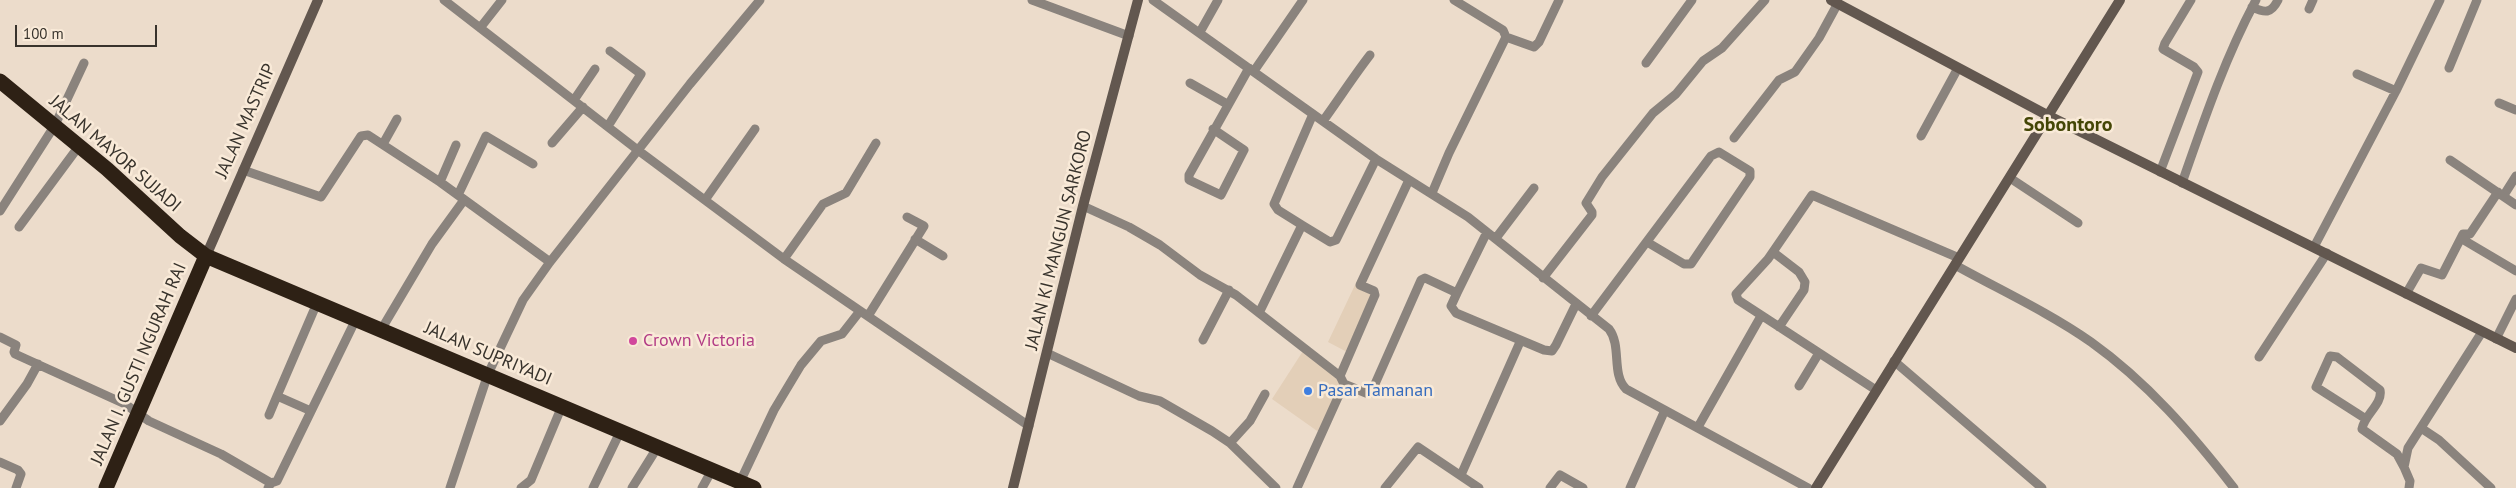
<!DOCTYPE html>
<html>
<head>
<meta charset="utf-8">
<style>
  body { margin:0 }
  #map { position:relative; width:2516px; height:488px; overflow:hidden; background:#ecdccb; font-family:"PT Sans",sans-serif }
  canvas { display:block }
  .scale { position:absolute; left:15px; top:25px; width:142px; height:22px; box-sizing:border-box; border:2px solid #38332c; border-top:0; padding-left:6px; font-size:15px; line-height:18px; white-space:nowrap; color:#38332c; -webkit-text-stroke:4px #f9ead8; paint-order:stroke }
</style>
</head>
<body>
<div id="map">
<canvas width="2516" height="488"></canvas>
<div class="scale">100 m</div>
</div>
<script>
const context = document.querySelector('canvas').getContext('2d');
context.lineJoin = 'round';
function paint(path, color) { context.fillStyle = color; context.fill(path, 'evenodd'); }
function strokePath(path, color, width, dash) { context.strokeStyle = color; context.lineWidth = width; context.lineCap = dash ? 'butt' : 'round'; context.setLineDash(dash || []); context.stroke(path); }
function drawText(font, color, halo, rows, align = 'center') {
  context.font = font + ' "PT Sans",sans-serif'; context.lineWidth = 5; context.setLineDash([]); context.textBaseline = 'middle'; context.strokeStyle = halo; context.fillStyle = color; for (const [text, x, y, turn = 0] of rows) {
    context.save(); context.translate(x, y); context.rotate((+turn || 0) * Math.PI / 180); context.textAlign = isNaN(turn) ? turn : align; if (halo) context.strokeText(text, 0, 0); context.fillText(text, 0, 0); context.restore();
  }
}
paint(new Path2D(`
  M1355,285L1374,294L1347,352L1328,342Z
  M1303,351L1342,383L1320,433L1272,399Z`), '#e3cfb8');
strokePath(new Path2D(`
  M444,0L639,151L784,259L1029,426
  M1032,0L1129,36
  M1153,0L1376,159L1468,217L1609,329C1622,346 1611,374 1626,389L1808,488
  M2252,7C2265,13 2271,14 2278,0
  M2309,9L2313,0
  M480,28L502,0
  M1200,32L1218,0
  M1506,37L1534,47L1539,42L1559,0
  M1646,63L1692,0
  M2449,68L2477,0
  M1254,71L1303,0
  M2357,74L2396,91
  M1190,83L1227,104
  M574,100L595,69
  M2499,103L2516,110
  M1323,121C1339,99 1353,77 1370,55
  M608,126L641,74L610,51
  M1213,129L1244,150L1221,195L1189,180V175L1249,68
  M1921,136L1958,68
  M1734,138L1779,80L1795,72L1819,38L1838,3
  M552,143L583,107
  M383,144L397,119
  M2450,160L2516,205
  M243,170L321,197L361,136L368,135L440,182L550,262
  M2160,172L2198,72L2194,67L2163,49L2165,43L2191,0
  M2010,178L2078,223
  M440,182L456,145
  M2182,183C2204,120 2225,58 2256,0
  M1432,193L1449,153L1506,37L1503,30L1454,0
  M458,195L486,136L533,164
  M2504,195L2516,176
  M705,200L755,129
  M1083,206L1129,227L1160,245L1200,275L1236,295L1340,376L1344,384L1297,488
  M0,211L55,125L84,63
  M1302,225L1330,242L1336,240L1376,159
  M19,227L79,146
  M1496,238L1534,188
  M915,239L943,256
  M2462,239L2516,271
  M2314,247L2396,91L2440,0
  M1773,252L1799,272L1805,282L1804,290L1779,327
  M784,259L823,204L846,193L876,143
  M1955,265C2000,290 2048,312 2091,342C2147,382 2192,434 2234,488
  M1543,278L1592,215V212L1586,203L1602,177L1653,113L1676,94L1703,61L1722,48L1765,0
  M1457,293L1451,306L1456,313L1544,350L1552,351L1556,345L1576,304
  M2406,294L2421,268L2442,275L2463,234H2470L2498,192
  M1259,313L1302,225L1278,210L1274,204L1313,114
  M868,316L924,226L907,217
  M1591,316L1711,156L1719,152L1750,171V177L1691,264H1684L1647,242
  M381,330L432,244L464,200
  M0,337L16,345L14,352L15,354L125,404L149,421L221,454L271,483L268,488
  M2496,339L2516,299
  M1203,340L1229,290
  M1047,353L1139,396L1160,401L1212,431L1230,443L1276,488
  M2259,357L2327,253
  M1894,361L2042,488
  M1340,376L1375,295L1374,291L1360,285L1409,180
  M1344,384L1366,393H1371L1421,280L1425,278L1457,293L1487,232
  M1799,386L1819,353
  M1876,390L1738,300L1736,294L1768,259L1812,195L1959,258
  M277,396L317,303
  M269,415L277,396L311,411
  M2366,419L2316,387L2330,356L2337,357L2380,390C2383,404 2364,415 2362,429L2397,454L2404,467
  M0,421L27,384L38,364
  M1698,427L1761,316
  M2421,428L2439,440L2491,488
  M1230,443L1250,421L1265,394
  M0,462L18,470L21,474L16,488
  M1461,475L1520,342
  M740,482L774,410L801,365L821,341L842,334L860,311
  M271,483L277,481L356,319
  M450,488L488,374L523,300L550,262L690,84L760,0
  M521,488L531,480L562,406
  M593,488L620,432
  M632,488L657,448
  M702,488L712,470
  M1385,488L1418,447L1479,488
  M1550,488L1560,475L1583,488
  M1630,488L1665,410
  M2409,488L2410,481L2404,467L2408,448L2482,332`), '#8a837d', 9);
strokePath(new Path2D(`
  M1831,0L2047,115L2516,348
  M206,256L318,0
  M1013,488L1083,206L1138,0
  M1816,488L2120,0`), '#62574f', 10);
strokePath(new Path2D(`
  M0,81L107,169L180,236L206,256L754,488
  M106,488L206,256`), '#2e2115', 15);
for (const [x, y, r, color] of [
  [633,341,5,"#d1479c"],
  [1308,391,5,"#3f7fe0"]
]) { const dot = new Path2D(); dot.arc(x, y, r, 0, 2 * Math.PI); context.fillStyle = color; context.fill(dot); strokePath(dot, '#f9ead8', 2); }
drawText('18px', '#38332c', '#f9ead8', [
  ["JALAN MASTRIP",246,121,-66],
  ["JALAN MAYOR SUJADI",115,154,41],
  ["JALAN KI MANGUN SARKORO",1059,240,-76],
  ["JALAN SUPRIYADI",488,354,23],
  ["JALAN I. GUSTI NGURAH RAI",139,364,-67]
]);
drawText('18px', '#b23c85', '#f9ead8', [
  ["Crown Victoria",643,341]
], 'left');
drawText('18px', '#366cbe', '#f9ead8', [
  ["Pasar Tamanan",1318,391]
], 'left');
drawText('bold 20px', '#444606', '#f9ead8', [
  ["Sobontoro",2068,125]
]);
</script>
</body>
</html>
